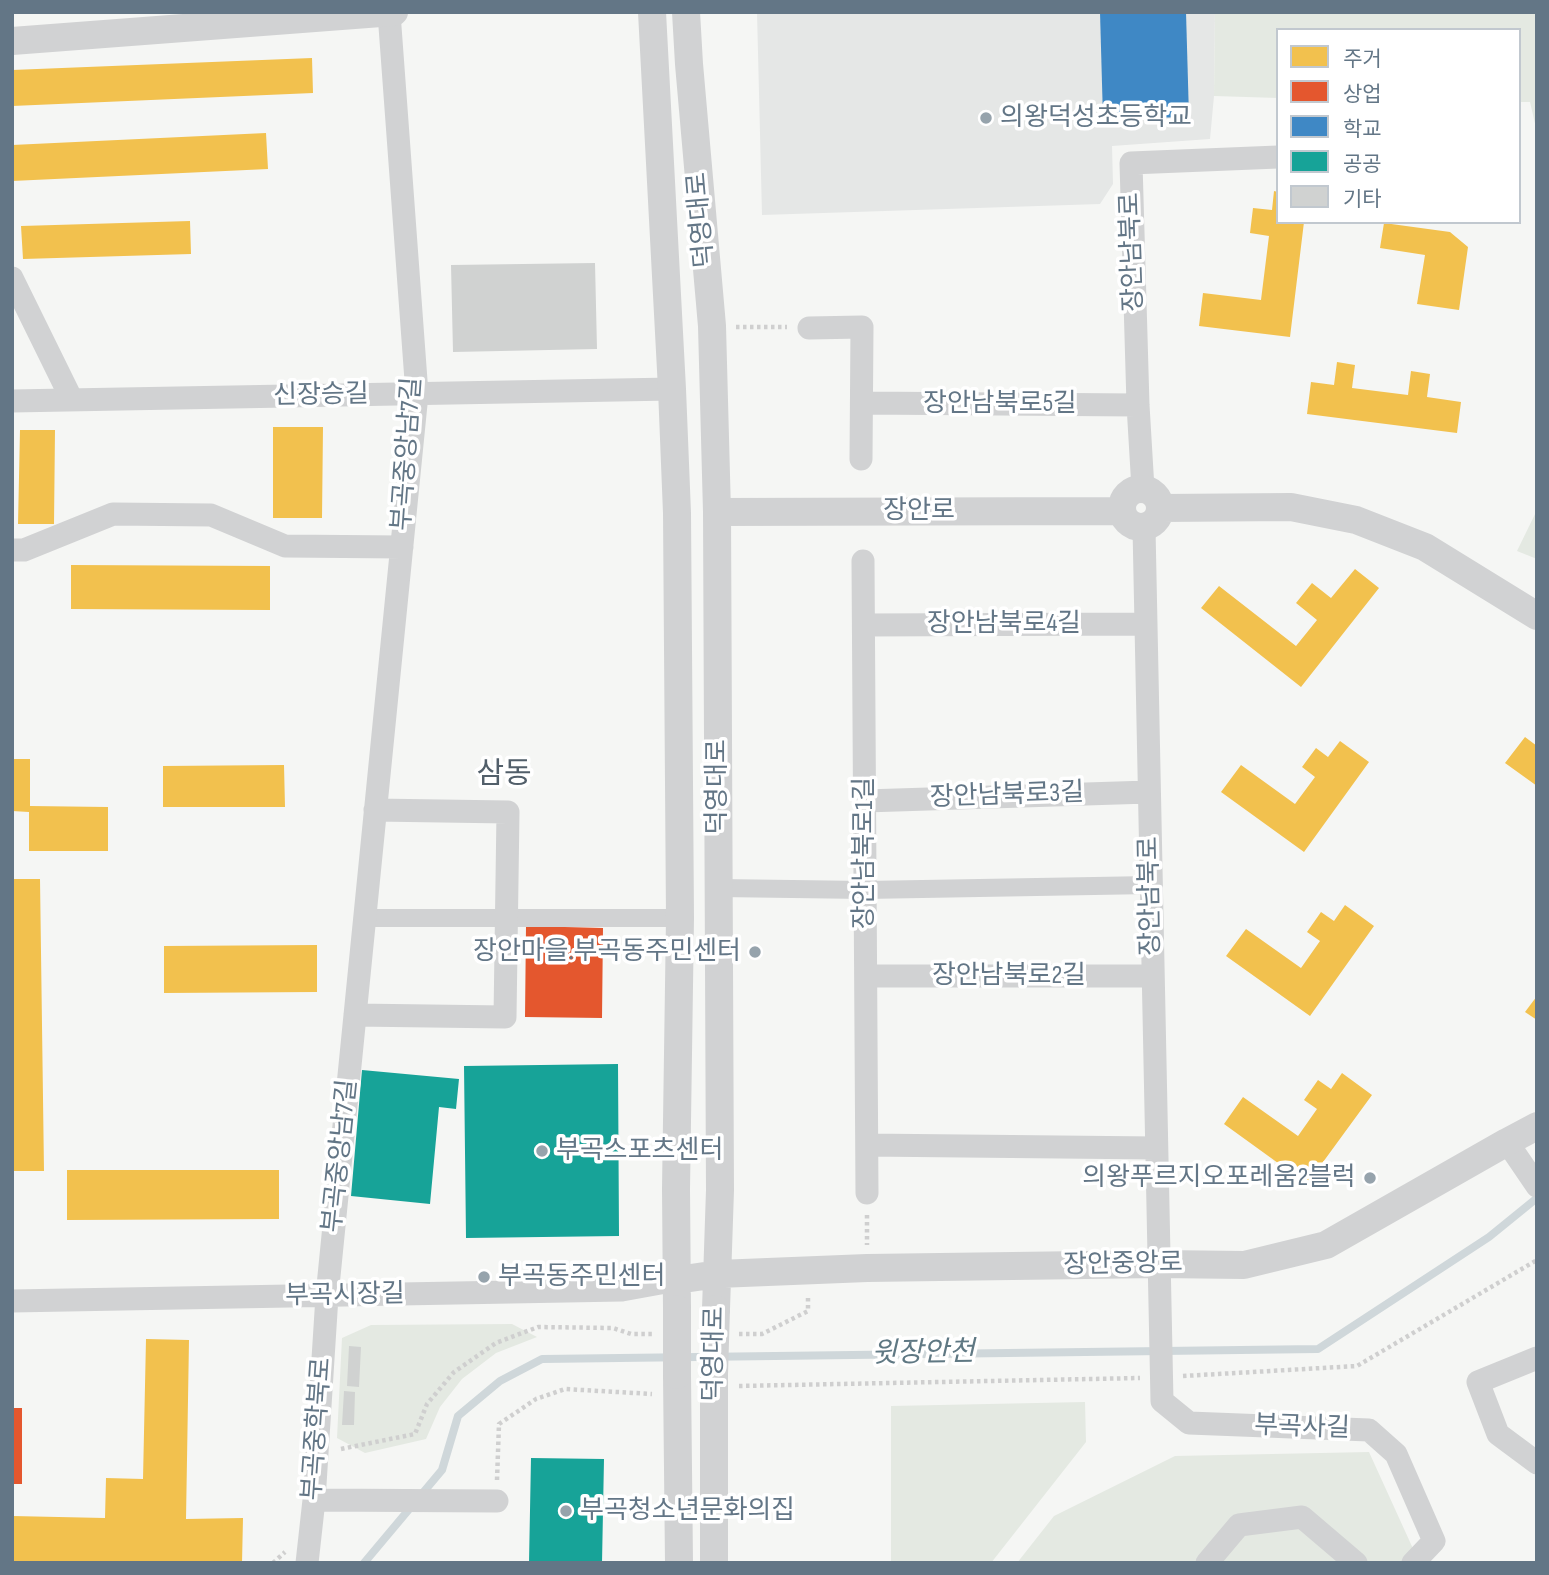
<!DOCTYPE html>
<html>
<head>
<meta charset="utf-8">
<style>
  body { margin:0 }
  #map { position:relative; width:1549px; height:1575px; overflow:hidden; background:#f5f6f4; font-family:"Sofia Sans Condensed","Noto Sans KR",sans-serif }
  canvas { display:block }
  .frame { position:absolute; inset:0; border:14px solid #637686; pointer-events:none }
  .legend { position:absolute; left:1276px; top:28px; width:245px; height:196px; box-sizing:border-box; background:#fff; border:2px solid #c1c8cf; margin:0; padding:9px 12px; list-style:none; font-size:21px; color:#637686 }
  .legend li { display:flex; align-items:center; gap:14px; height:35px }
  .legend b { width:35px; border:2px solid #c1c8cf }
</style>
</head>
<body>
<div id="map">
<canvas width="1549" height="1575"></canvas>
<div class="frame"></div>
<ul class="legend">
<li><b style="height:19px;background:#f2c14e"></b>주거</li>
<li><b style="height:19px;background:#e4572e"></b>상업</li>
<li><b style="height:19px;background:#3f88c5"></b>학교</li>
<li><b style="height:19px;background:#17a398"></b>공공</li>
<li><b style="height:19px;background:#d0d2d1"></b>기타</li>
</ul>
</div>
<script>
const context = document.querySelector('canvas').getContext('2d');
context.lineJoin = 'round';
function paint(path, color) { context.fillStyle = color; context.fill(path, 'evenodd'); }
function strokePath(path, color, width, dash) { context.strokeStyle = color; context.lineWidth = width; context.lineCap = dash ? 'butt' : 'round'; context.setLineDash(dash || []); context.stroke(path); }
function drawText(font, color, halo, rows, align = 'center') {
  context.font = font + ' "Sofia Sans Condensed","Noto Sans KR",sans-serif'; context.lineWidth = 7; context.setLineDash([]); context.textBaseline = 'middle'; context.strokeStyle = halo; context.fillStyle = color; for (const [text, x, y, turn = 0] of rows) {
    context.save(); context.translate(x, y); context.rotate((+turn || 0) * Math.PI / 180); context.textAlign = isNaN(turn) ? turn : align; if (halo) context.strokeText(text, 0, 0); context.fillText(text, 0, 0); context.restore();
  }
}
paint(new Path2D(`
  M757,12H1215L1214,96L1210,139L1112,146L1113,184L1100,204L762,215Z`), '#e5e7e6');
paint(new Path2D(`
  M1215,12H1537V132L1530,102H1519V30H1278V98L1214,96Z
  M1537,510V559L1517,551Z
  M512,1324L537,1337L496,1353L462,1379L440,1407L426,1439L365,1453L337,1438L342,1338L371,1325Z
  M1085,1402L1086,1442L991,1563H891V1406Z
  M1369,1452L1415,1553L1431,1563H1017L1054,1516L1175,1456Z`), '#e4e9e2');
paint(new Path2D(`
  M312,58L313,93L12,106V70Z
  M266,133L268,169L12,181V145Z
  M1274,191L1278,192V222H1304L1290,337L1199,326L1203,293L1261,300L1269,236L1250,233L1253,208L1272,210Z
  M190,221L191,254L23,259L21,226Z
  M1384,223L1450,232L1468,247L1459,310L1417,304L1425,255L1380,248Z
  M1337,362L1355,365L1352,388L1408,395L1411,371L1430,374L1427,397L1461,402L1457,433L1307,414L1311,382L1334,385Z
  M273,427H323L322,518H273Z
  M20,430H55L54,524H18Z
  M71,565L270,566V610L71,609Z
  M1355,569L1379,588L1301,687L1201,608L1219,586L1296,646L1317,620L1296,603L1312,583L1331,598Z
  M1525,737L1537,746V786L1505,763Z
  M1340,741L1369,762L1304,852L1221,792L1241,765L1295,804L1315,777L1302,767L1316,748L1328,757Z
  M12,759H30V806L108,807V851H29V812L12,811Z
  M284,765L285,807H163V766Z
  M12,879H40L44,1171H12Z
  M1345,905L1374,926L1310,1016L1226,956L1246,929L1301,968L1320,941L1307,932L1321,912L1334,921Z
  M317,945V992L164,993V946Z
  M1537,996V1020L1525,1012Z
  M1342,1073L1372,1095L1307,1184L1224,1124L1243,1097L1298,1136L1317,1109L1304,1100L1318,1080L1331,1089Z
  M67,1170H279V1219L67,1220Z
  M146,1339L189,1340L186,1519L243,1518L242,1563H12V1516L105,1518L106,1478L143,1479Z`), '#f2c14e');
paint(new Path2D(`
  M526,926L603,928L602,1018L525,1017Z
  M12,1408H22V1484H12Z`), '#e4572e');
paint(new Path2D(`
  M1100,12H1186L1189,117L1103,119Z`), '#3f88c5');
paint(new Path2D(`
  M618,1064L619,1236L466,1238L464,1066Z
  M362,1070L459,1079L456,1109L439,1107L430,1204L351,1196Z
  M531,1458L604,1459L602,1563H529Z`), '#17a398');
strokePath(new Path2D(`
  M364,1563L442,1470L458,1416L500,1381L542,1359L1318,1349L1489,1237L1537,1198`), '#cfd7da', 8);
paint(new Path2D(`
  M595,263L597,349L453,352L451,265Z
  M349,1346L361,1347L359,1387L347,1386Z
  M344,1391L355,1392L354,1425H342Z`), '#d0d2d1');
strokePath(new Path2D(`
  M736,327H787
  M867,1215V1245
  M739,1334H762L808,1311V1296
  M1183,1376L1357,1366L1537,1260
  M739,1386L1140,1378
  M341,1449L415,1434L427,1404L454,1372L496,1343L538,1327L613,1328L631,1334H653
  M497,1480L499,1424L536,1399L565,1389L652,1394
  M273,1563L285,1552`), '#cfcfcf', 4.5, [3.5, 3.5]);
strokePath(new Path2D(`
  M719,888L865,890L1151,885
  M365,918H680`), '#d1d2d3', 18);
strokePath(new Path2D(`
  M12,278L72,400
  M809,328L862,327L861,459
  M12,401L672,389
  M862,403L1138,405
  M1143,489L1138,405L1131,163L1278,157
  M1144,528L1162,1401L1189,1423L1369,1430L1396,1454L1434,1541L1413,1563
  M12,550H24L113,514L211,515L285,546L402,547
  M863,561L867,1193
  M864,625L1145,624
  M865,801L1149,792
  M866,976H1153
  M355,1015L505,1017L508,812L375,810
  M1507,1142L1537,1186
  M867,1145L1156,1148
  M12,1301L622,1290L677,1280
  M1537,1358L1478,1382L1498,1434L1537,1463
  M314,1500L497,1501
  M307,1563L314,1500L327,1296L417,394L389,13
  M1207,1563L1239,1525L1302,1517L1356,1563`), '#d1d2d3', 23);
strokePath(new Path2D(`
  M652,12L672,389L677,513L680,918L676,1189L677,1309
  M686,12L689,64L712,326L717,512L720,1190L716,1309
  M12,41L394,12
  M1122 508a19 19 0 1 1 38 0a19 19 0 1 1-38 0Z
  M1161,508L1291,507L1356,520L1425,547L1537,616
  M717,512L1121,511
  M677,1280L718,1274L867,1268L1158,1264L1244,1265L1326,1245L1507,1142L1537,1126
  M714,1374V1563
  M677,1375L679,1563`), '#d1d2d3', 28);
strokePath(new Path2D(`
  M677,1309V1375
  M714,1374L716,1309`), '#d1d2d3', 28);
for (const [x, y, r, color] of [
  [986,118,7,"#96a3ac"],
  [755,952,7,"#96a3ac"],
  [542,1151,7,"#96a3ac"],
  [1370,1178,7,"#96a3ac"],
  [484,1277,7,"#96a3ac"],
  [566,1511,7,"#96a3ac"]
]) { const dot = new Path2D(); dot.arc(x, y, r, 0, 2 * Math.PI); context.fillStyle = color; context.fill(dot); strokePath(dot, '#fff', 2.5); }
drawText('26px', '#637686', '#fff', [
  ["의왕덕성초등학교",1000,118],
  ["장안마을.부곡동주민센터",741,952,"right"],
  ["부곡스포츠센터",556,1151],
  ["의왕푸르지오포레움2블럭",1356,1178,"right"],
  ["부곡동주민센터",498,1277],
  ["부곡청소년문화의집",580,1511]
], 'left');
drawText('26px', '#637686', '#fff', [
  ["덕영대로",702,220,-95],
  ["장안남북로",1133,252,-92],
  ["신장승길",321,396,-1],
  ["장안남북로5길",1000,404],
  ["부곡중앙남7길",408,454,-86],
  ["장안로",919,511],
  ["장안남북로4길",1004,624],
  ["덕영대로",718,787,-90],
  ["장안남북로3길",1007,796,-2],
  ["장안남북로1길",865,853,-90],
  ["장안남북로",1151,896,-91],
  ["장안남북로2길",1009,976],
  ["부곡중앙남7길",341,1156,-84],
  ["장안중앙로",1123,1265,-1],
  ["부곡시장길",345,1296,-1],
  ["덕영대로",715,1354,-89],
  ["부곡사길",1302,1428,2],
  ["부곡중학북로",318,1429,-86]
]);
drawText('italic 28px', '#5f7883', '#fff', [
  ["윗장안천",923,1354,-1]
]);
drawText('30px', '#525f6a', '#fff', [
  ["삼동",504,775]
]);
</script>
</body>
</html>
